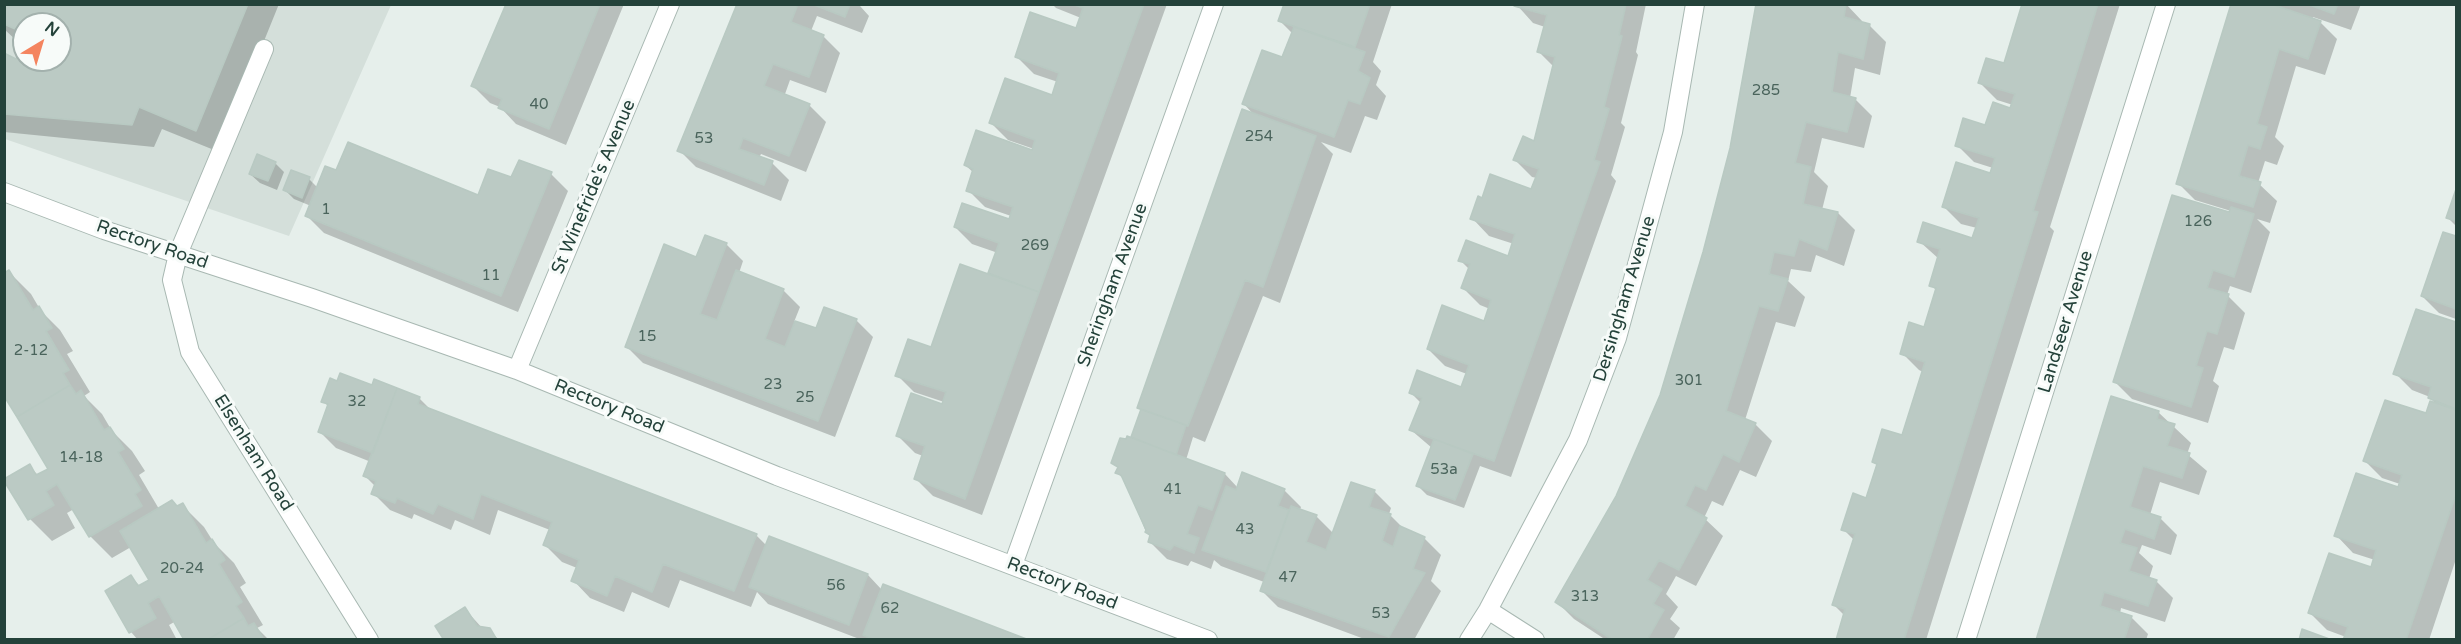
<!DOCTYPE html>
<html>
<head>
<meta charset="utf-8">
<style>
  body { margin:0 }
  #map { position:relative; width:2461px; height:644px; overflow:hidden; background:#e6efeb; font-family:"Varela Round",sans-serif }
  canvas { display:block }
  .frame { position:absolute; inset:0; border:6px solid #24423a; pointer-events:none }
  .north { position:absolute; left:12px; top:12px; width:60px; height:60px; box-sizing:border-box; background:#f7fbf9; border:2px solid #a3b1ad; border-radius:50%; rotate:38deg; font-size:16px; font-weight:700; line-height:24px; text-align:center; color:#24423a }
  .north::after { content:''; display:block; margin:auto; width:21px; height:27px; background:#f4845f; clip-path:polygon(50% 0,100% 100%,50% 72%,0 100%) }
</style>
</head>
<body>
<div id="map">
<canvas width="2461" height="644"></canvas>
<div class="frame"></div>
<div class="north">N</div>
</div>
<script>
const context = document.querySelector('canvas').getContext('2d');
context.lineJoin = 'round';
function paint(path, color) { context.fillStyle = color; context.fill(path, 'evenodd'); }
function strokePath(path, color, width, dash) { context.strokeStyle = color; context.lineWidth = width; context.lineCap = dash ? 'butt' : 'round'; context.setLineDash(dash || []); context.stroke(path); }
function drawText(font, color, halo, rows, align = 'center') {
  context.font = font + ' "Varela Round",sans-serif'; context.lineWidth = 6; context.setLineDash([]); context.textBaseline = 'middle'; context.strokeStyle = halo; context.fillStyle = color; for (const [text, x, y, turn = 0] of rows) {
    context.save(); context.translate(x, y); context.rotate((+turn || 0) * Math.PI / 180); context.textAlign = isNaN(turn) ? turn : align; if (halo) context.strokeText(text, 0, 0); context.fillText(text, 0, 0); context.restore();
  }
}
paint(new Path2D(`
  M5,5H391L289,236L5,139ZM24,24H60V60H24Z`), '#d4dfda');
paint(new Path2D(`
  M4,4H279L219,152L162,129L154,147L4,132V55L17,61L24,45V60H60V24H24V44L17,41L4,29Z
  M507,4H624L566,145L516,124L500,107L490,103L473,86Z
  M738,4H861L860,6L869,16L862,33L817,16L811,31L823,36L840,53L826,93L790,80L785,94L809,105L826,122L806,172L761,154L759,158L772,163L789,180L781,201L696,167L679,150Z
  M1052,4H1167L982,515L933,496L916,479L923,456L915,453L898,436L943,405L944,402L914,392L897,375L932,349L989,275L998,253L972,244L955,227L1010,221L1011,216L985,207L968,190L974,173L965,165L1032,152L1034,149L1008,140L991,123L1053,96L1058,82L1034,74L1017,57L1077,30L1081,18L1056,8Z
  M1285,4H1392L1373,62L1381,71L1376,85L1386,96L1377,120L1365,116L1351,153L1321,142L1333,154L1280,303L1263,296L1205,442L1193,437L1186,460L1225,474L1238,488L1284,490L1301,507L1300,510L1316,516L1334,534L1374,491L1391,508L1389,514L1405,530L1424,538L1441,555L1431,581L1441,591L1414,640H1367L1278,607L1261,590L1264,582L1221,566L1214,560L1211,569L1191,561L1188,566L1167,559L1150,542L1151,537L1146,532L1125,480L1117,473L1119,469L1112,463L1132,439L1142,411L1138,407L1255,116L1243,103L1283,59L1293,34L1280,21Z
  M1516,4H1646L1636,52L1638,55L1621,123L1625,127L1611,175L1616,181L1511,477L1480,466L1464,508L1427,495L1418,486L1432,448L1411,430L1421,403L1410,392L1462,389L1467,374L1445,366L1428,349L1485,323L1490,309L1480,305L1463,288L1470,270L1460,260L1509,258L1514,244L1489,236L1472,218L1483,200L1532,191L1537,178L1532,177L1515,160L1535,143L1554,67L1539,52L1545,27L1533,23Z
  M1758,4H1846L1862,21V23L1869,25L1886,42L1880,75L1855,68L1850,98L1855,99L1872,116L1864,148L1822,138L1814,172L1828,186L1822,210L1838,213L1855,230L1844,266L1816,255L1811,272L1791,269L1788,281L1805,297L1795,327L1776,322L1745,420L1755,424L1772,441L1756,477L1740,470L1723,506L1712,501L1704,518L1723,536L1696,586L1676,576L1666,594L1678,607L1670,619L1680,628L1673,640H1606L1574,619L1557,602L1617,497L1662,396L1705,252L1732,148Z
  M2024,4H2120L2050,227L2054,231L1926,640H1838L1845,616L1834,605L1854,540L1843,529L1867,500L1878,466L1873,462L1903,437L1923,372L1919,370L1902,353L1925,329L1937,291L1931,285L1939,259L1919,241L1973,239L1977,228L1961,224L1944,207L1991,175L1993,168L1974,162L1957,145L2011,110L2013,105L1997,100L1980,83L2005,65Z
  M2233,4H2361L2351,30L2313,17L2312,20L2320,22L2337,39L2325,75L2296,66L2275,137L2284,146L2277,165L2265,161L2258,183L2277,201L2270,223L2257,219L2270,232L2251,293L2230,286L2227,295L2245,313L2234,350L2224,347L2213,381L2219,386L2208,423L2132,399L2115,382L2231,211L2195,200L2178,183Z
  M275,163L284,172L277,190L260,183L250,174Z
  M337,172L479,197L512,179L551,174L568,191L518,312L324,233L307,216L311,206L294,199L285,190L309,179L318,188Z
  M2456,194V226L2448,218Z
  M2444,234L2456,238V319L2439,313L2422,296Z
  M726,244L743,261L739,273L783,290L800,307L794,322L817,330L856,320L873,337L835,437L643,363L626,346L697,259Z
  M9,272L31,294L41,311L60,330L73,351L67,354L90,392L84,396L102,414L112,431L132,451L145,471L139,475L159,509L178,507L182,505L204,527L214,543L234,563L246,583L240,587L263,625L257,628L269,640H186L176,621L169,625L177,640H138L131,632V577L141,587L151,581L131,547L112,558L90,536L74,509L67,513L75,528L52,541L30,519L29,466L39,476L50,469Z
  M2417,310L2456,324V408L2447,404V408L2456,411V559L2429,640H2345L2346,637L2327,630L2310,613L2372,569L2375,560L2353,553L2336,535L2399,489L2400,484L2382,478L2365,461L2427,415L2436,405L2430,397L2412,390L2395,373Z
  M373,387L419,398L431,410L756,535L767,546L770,538L868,575L882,590L1025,640H870L868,638L862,640L768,604L757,592L751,607L680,580L669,608L632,592L624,612L590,598L573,580L577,568L562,562L545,545L550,530L498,510L490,535L455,520L451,530L414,514L412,519L390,510L373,493L375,486L365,476L371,462L336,448L319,431L329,407L323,401Z
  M2158,412L2191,443L2187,454L2207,471L2199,495L2160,482L2150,515L2160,518L2177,535L2171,555L2142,545L2139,553L2153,566L2149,579L2156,581L2173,598L2165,622L2121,608L2120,614L2131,617L2148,634L2146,640H2038Z
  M465,609L483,629L489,630L499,640H446Z`), '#0003');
const building = new Path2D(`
  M4,4H248L196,131L139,107L132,125L4,114V53L16,59L24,42V60H60V24H24V33L4,24Z
  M506,4H600L549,129L498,108L502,99L471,86Z
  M737,4H798L791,22L824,35L809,77L773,64L764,86L810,104L789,156L743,138L739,149L773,161L764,185L677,151Z
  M812,4H850L845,17Z
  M1072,4H1144L1039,292L988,273L999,243L954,227L962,203L1009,219L1013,207L966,191L973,169L964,165L976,130L1032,150L1035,140L989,123L1005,78L1052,95L1059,73L1015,57L1030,12L1076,28L1083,8Z
  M1284,4H1370L1355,47L1278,21Z
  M1515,4H1626L1619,35L1622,36L1604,107L1609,109L1594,160L1600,162L1494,461L1409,430L1422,398L1409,393L1417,370L1461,387L1469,365L1427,349L1442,305L1484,321L1491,300L1461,288L1470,264L1458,261L1466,240L1508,256L1515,234L1470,219L1478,196L1482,198L1490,174L1531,189L1539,169L1513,160L1523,136L1534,141L1555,57L1537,52L1547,15L1514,6Z
  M1756,4H1846L1844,17L1870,24L1863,59L1838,52L1832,92L1856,98L1847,132L1806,122L1795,163L1811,167L1803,204L1838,212L1827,250L1799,239L1794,256L1774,252L1769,274L1788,279L1778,311L1759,306L1726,411L1756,423L1739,462L1723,454L1706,490L1695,485L1685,506L1707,518L1679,570L1659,560L1647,580L1662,589L1653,604L1664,610L1647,640H1613L1555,602L1616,496L1660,395L1703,252L1730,148Z
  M2022,4H2098L2033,211L2038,212L1904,640H1836L1845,609L1832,605L1855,534L1841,530L1853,493L1866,498L1877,464L1872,462L1882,429L1902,435L1925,362L1900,354L1909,322L1924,327L1936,288L1929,286L1940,249L1917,242L1923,222L1972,238L1979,218L1942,207L1956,162L1990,173L1995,158L1955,146L1963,118L1985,125L1993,102L2010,108L2015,94L1978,83L1986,58L2004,63Z
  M2231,4H2271L2321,21L2308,59L2279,49L2257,124L2267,127L2260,149L2248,145L2239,176L2261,182L2253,207L2176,184Z
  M2307,4H2338L2334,14Z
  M1294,27L1365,52L1358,71L1370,78L1360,104L1348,100L1334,137L1242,104L1262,50L1282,57Z
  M1242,109L1316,136L1263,287L1245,280L1188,426L1137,408Z
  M348,142L478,195L488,169L511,177L519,160L552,172L501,296L305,216L325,166L336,170Z
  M257,154L276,162L268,181L249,174Z
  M291,170L310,177L302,198L283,190Z
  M2456,189V221L2446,218Z
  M2172,195L2229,212L2231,207L2254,214L2234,277L2213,270L2207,288L2229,294L2217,334L2207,331L2196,366L2203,368L2191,407L2113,382Z
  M2443,232L2456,236V309L2421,296Z
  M705,235L727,243L700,314L717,320L736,270L784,289L765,339L785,347L795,321L816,328L824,307L857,319L818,421L625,347L664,244L696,257Z
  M960,264L1039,292L965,499L914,479L925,446L896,436L911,393L942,404L946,392L895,376L908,339L931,347Z
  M9,270L33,310L39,306L52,328L46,331L69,370L63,373L70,385L17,417L4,396V273Z
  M2416,309L2456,322V320V409L2428,398L2431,387L2393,374Z
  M340,373L372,385L374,379L397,388L373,453L318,432L328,404L321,402L330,378L337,381Z
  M70,385L76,394L81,390L104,430L110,427L124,449L118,452L141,490L135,494L142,506L89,537L57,484L46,491L54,505L28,520L4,481V479L30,464L36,475L48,469L17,417Z
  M397,388L420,397L418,404L757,534L734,591L663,564L652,592L615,576L607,596L571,581L579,560L543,545L552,522L481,494L473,519L438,504L433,514L397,498L395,503L371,494L376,481L363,476Z
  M2111,396L2159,411L2157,419L2175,424L2167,446L2190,453L2182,478L2143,466L2130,507L2161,517L2154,539L2125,529L2120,543L2137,548L2129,571L2157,580L2148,606L2104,592L2100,606L2132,616L2124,640H2036Z
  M2385,400L2426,413L2430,401L2456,410V494L2406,640H2343L2348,627L2308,613L2329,553L2371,567L2376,550L2334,536L2356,473L2398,487L2402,475L2363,461Z
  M1141,409L1186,425L1176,455L1131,437Z
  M1127,436L1225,473L1212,510L1198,505L1187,534L1199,538L1194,553L1174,545L1170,550L1148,542L1150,535L1145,532L1146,530L1121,475L1115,473L1118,467L1111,463L1120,438L1126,439Z
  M1434,439L1473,454L1455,500L1416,486Z
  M1242,472L1285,489L1278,506L1289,510L1266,572L1202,550L1226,486L1236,490Z
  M1351,482L1375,490L1369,507L1391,514L1382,541L1393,547L1400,526L1425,537L1413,569L1425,573L1389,637L1260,591L1291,506L1317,515L1306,542L1326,550Z
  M172,500L177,506L183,503L206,543L212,539L225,560L219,564L242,602L236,606L244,618L207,640H184L159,596L148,603L156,618L129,633L105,591L131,575L138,586L149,580L120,531Z
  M769,536L868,574L849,625L749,587Z
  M883,584L1029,640H874L863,635Z
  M465,607L477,626L490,628L497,640H444L435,626Z
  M244,618L248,626L254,623L264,640H207Z
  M2302,629L2332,640H2299Z`);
paint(building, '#bbcac4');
strokePath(building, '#b8c9c2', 1.5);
const minor = new Path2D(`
  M264,49L178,254L172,280L190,352L369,640
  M4,192L104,230L312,298L517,370L777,476L1208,640
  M517,370L670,4
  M1013,565L1214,4
  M1488,610L1535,640
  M1469,640L1488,610L1578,440L1617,338L1673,132L1695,4
  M1966,640L2166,4`);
strokePath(minor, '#a8b8b2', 20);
strokePath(minor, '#fff', 18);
drawText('15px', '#4a645c', null, [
  ["285",1766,91],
  ["40",539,105],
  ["254",1259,137],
  ["53",704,139],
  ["1",326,210],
  ["126",2198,222],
  ["269",1035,246],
  ["11",491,276],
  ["15",647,337],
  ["2-12",31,351],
  ["301",1689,381],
  ["23",773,385],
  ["25",805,398],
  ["32",357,402],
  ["14-18",81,458],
  ["53a",1444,470],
  ["41",1173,490],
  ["43",1245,530],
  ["20-24",182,569],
  ["47",1288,578],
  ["56",836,586],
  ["313",1585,597],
  ["62",890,609],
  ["53",1381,614]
]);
drawText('18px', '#24423a', '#f7fbf9', [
  ["St Winefride's Avenue",594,187,-67],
  ["Rectory Road",152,245,19],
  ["Sheringham Avenue",1113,285,-70],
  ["Dersingham Avenue",1625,299,-73],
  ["Landseer Avenue",2066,322,-73],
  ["Rectory Road",609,407,22],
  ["Elsenham Road",253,453,58],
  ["Rectory Road",1062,584,21]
]);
</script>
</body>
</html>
